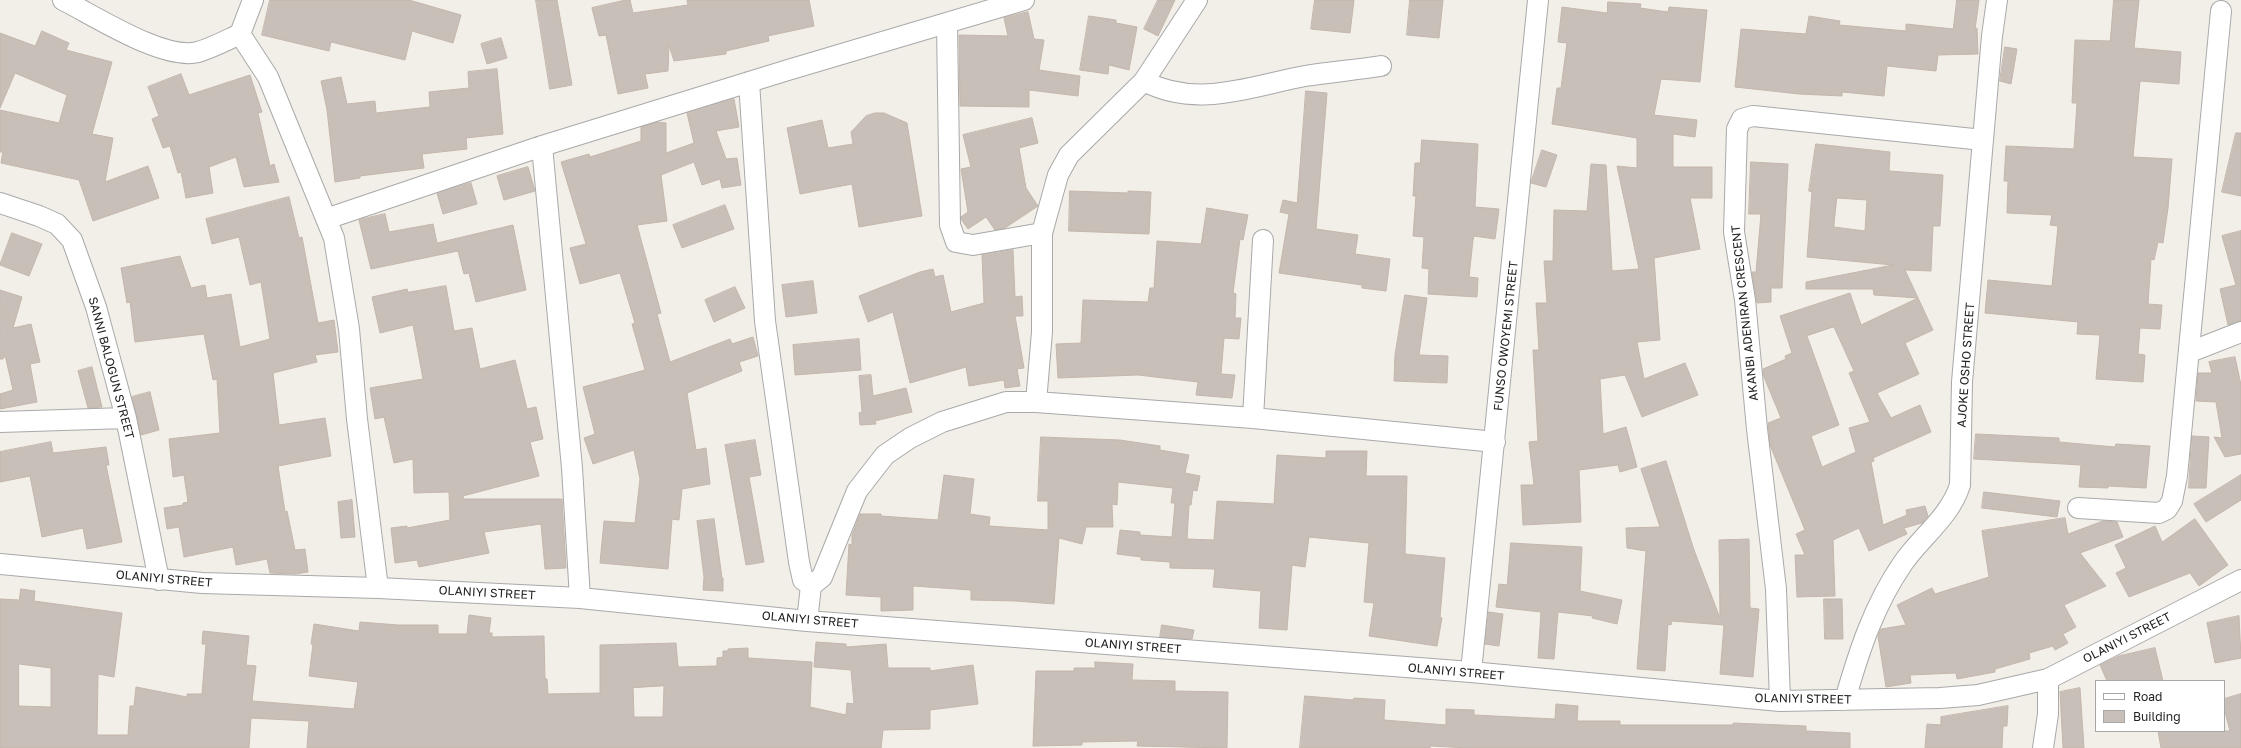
<!DOCTYPE html>
<html>
<head>
<meta charset="utf-8">
<style>
  body { margin:0 }
  #map { position:relative; width:2241px; height:748px; overflow:hidden; background:#f2efe9; font-family:"Golos Text",sans-serif }
  canvas { display:block }
  .legend { position:absolute; left:2095px; top:680px; width:130px; height:52px; box-sizing:border-box; background:#fff; border:1px solid #a7a7a7; margin:0; padding:5px 7px; list-style:none; font-size:12px; color:#222 }
  .legend li { display:flex; align-items:center; gap:8px; height:20px }
  .legend b { width:20px; border:1px solid #a7a7a7 }
</style>
</head>
<body>
<div id="map">
<canvas width="2241" height="748"></canvas>
<ul class="legend">
<li><b style="height:5px;background:#fff"></b>Road</li>
<li><b style="height:11px;background:#c7bfb8"></b>Building</li>
</ul>
</div>
<script>
const context = document.querySelector('canvas').getContext('2d');
context.lineJoin = 'round';
function paint(path, color) { context.fillStyle = color; context.fill(path, 'evenodd'); }
function strokePath(path, color, width, dash) { context.strokeStyle = color; context.lineWidth = width; context.lineCap = dash ? 'butt' : 'round'; context.setLineDash(dash || []); context.stroke(path); }
function drawText(font, color, halo, rows, align = 'center') {
  context.font = font + ' "Golos Text",sans-serif'; context.lineWidth = 4; context.setLineDash([]); context.textBaseline = 'middle'; context.strokeStyle = halo; context.fillStyle = color; for (const [text, x, y, turn = 0] of rows) {
    context.save(); context.translate(x, y); context.rotate((+turn || 0) * Math.PI / 180); context.textAlign = isNaN(turn) ? turn : align; if (halo) context.strokeText(text, 0, 0); context.fillText(text, 0, 0); context.restore();
  }
}
const building = new Path2D(`
  M270,0H409L461,15L453,43L412,31L405,60L331,42L329,51L262,35Z
  M536,0H557L572,85L550,89Z
  M626,0H630L633,13L688,5L687,0H809L814,26L768,36L769,41L726,51V54L674,61L669,45L668,71L645,74L648,88L618,94L606,35L599,36L592,8Z
  M1158,0H1175L1158,36L1144,29Z
  M1315,0H1354L1350,33L1311,29Z
  M1410,0H1443L1439,38L1407,35Z
  M1957,0H1979L1975,29L1977,28L1978,54L1938,55L1936,71L1887,66L1884,96L1842,92V96L1799,94L1735,87L1741,29L1806,34L1809,16L1840,21L1839,25L1906,31V24L1953,29Z
  M2114,0H2139L2134,48L2181,52L2179,84L2140,81L2133,157L2172,159L2168,208L2163,243L2158,242L2154,260L2151,259L2148,304L2162,305L2160,329L2140,328L2138,354L2145,355L2143,382L2096,379L2100,335L2077,334L2078,322L1985,313L1988,280L2052,286L2058,226L2050,225L2052,215L2007,213L2008,181H2004L2006,146L2074,149L2077,103H2072L2075,40L2110,41Z
  M1608,2L1641,4L1640,8L1668,12L1669,7L1707,10L1700,82L1661,79L1654,115L1697,120L1695,137L1673,134V167H1712V198H1690L1700,249L1654,258L1660,340L1637,342L1644,379L1685,363L1698,395L1642,417L1625,375L1600,379L1603,434L1626,427L1637,467L1620,472L1618,465L1579,470L1581,522L1523,525L1521,485H1534L1529,442L1538,441L1533,350H1539L1536,303H1547L1544,261H1553L1554,210L1587,211L1591,164L1606,165L1612,271L1639,269L1617,166L1637,168V138L1552,124L1557,88H1561L1567,43L1558,42L1562,7L1607,13Z
  M1028,12L1034,39L1044,40L1039,70L1080,76L1078,96L1029,90V107L960,106L959,35L1008,36L1004,18Z
  M1089,16L1116,20V23L1137,27L1129,70L1109,65L1108,74L1080,70Z
  M42,31L69,43L66,50L112,62L92,134L113,138L105,182L148,166L159,198L93,221L79,180L1,163L3,152H0V110L59,123L67,95L15,73L0,108V33L35,46Z
  M501,38L507,58L487,64L481,44Z
  M2005,47L2017,49L2011,84L2000,81Z
  M497,69L503,134L466,138L467,149L422,154L424,168L360,176V178L335,182L327,110L321,81L341,77L347,104L375,101L376,113L430,107L429,92L469,88L468,72Z
  M181,74L189,95L250,75L262,112L258,113L270,166L274,164L279,182L244,187L236,157L209,167L213,193L186,198L181,172L178,173L170,146L163,148L152,119L159,116L148,87Z
  M1306,91L1327,93L1316,229L1358,235L1355,254L1390,259L1386,291L1362,288V285L1279,273L1289,214L1280,212L1283,200L1297,203Z
  M734,99L739,127L716,131L726,159L737,158L741,185L722,188L720,179L702,185L694,162L661,175L667,221L637,225L661,313L657,314L670,362L730,339L732,344L753,337L758,356L739,362L742,371L687,393L696,450L706,448L710,484L682,489L679,520L672,519L668,569L600,563L604,521L635,523L640,479L634,450L593,464L584,438L595,434L583,387L645,370L632,324L635,323L620,273L580,284L570,248L586,244L561,162L589,154L590,157L641,141V127L658,122L666,123V153L694,143L687,113Z
  M875,113H884L907,123L922,216L859,227L852,184L800,194L787,128L822,120L828,148L853,144L851,132L866,116Z
  M1032,118L1038,143L1019,148L1026,188L1038,206L1005,228L995,230L986,217L968,229L961,219V217L968,212L961,169L971,167L963,135Z
  M2236,133H2241V196L2222,192Z
  M1422,140L1478,144L1475,207L1499,209L1495,239L1474,236L1473,240L1469,277L1478,278L1477,297L1428,294L1429,269L1422,268L1424,237L1413,236L1416,196H1413L1415,163H1420Z
  M1816,144L1890,152L1889,171L1943,175L1940,226H1933L1931,271L1905,270L1933,330L1905,343L1919,374L1877,393L1891,418L1920,405L1931,432L1873,458L1874,461L1871,462L1883,525L1907,515L1906,510L1925,506L1928,516L1922,523L1904,528L1907,534L1869,551L1859,528L1833,540L1835,596L1797,597L1795,555H1805L1796,534L1805,530L1770,445L1768,423L1781,418L1764,377L1763,369L1786,359L1785,356L1792,353L1780,316L1850,293L1861,325L1918,298L1874,295L1873,289H1806V282L1893,265L1807,257L1812,192L1809,191ZM1837,198L1867,200L1865,231L1834,227ZM1834,327L1854,371L1849,373L1870,422L1849,428L1856,452L1822,467L1811,436L1839,425L1807,336Z
  M1542,150L1557,155L1546,187L1531,183Z
  M1751,162L1788,164L1782,288H1771V302L1757,303L1752,272H1756L1761,214H1749Z
  M528,167L535,191L504,200L497,176Z
  M471,183L477,204L443,214L437,193Z
  M1070,191L1128,193V191L1151,192L1149,234L1069,231Z
  M289,197L299,238L302,237L318,323L334,320L338,352L315,355L317,362L273,373L279,425L325,418L331,456L278,466L285,512L287,511L295,550L305,549L308,572L295,574L270,573L267,559L236,565L233,547L184,557L179,527L167,529L164,508L183,505V503L188,502L184,475L173,477L169,439L220,433L217,379L213,380L204,334L135,342L130,302L127,303L121,268L180,256L191,288L205,285L207,298L231,294L240,347L270,339L261,282L250,285L239,237L212,244L206,219Z
  M725,205L734,229L682,248L673,225Z
  M1207,208L1248,215L1243,240L1240,239L1233,293L1236,294L1235,318H1241L1239,339L1224,338L1221,374L1235,375L1232,398L1196,395L1198,382L1138,375L1058,378L1056,344L1081,343L1083,300L1148,302L1150,288H1154L1157,241L1201,244Z
  M385,214L389,232L433,224L437,243L513,225L526,290L476,302L469,273L464,274L458,251L371,269L359,220Z
  M2241,231V321L2228,325L2220,289L2236,285L2222,236Z
  M12,233L42,244L29,276L0,265Z
  M1013,250L1015,297L1022,296L1023,316H1015L1024,368L1017,369L1020,386L1005,388L1004,380L969,386L966,367L910,383L893,312L868,322L859,296L920,272L933,269L935,277L943,275L951,312L984,303L982,255Z
  M813,281L817,313L786,317L782,285Z
  M446,286L454,331L472,328L480,369L515,360L527,409L536,407L543,439L530,442L539,476L463,496L464,499H562L566,568L545,569L541,524L484,532L489,553L419,567L417,560L395,563L391,528L407,526V528L450,520L449,492L414,493L413,459L394,463L384,417L375,419L370,388L423,379L413,325L380,333L372,297L407,289L408,292Z
  M735,287L745,308L714,322L705,300Z
  M0,290L22,297L13,328L31,324L40,362L30,364L37,402L0,409V394L13,390L5,355L3,359H0Z
  M1405,295L1427,298L1419,355L1448,356L1447,383L1394,381L1395,355Z
  M859,339L861,370L795,375L793,345Z
  M2235,357L2241,385V454L2225,457L2214,437L2222,438L2216,402L2196,401L2198,373H2212L2209,362Z
  M92,367L102,407L88,408L78,371Z
  M871,375L873,396L906,388L912,412L875,421L876,424L860,425L859,413L862,412L859,376Z
  M150,392L159,430L141,435L132,397Z
  M1976,434L2059,438V442L2115,447L2116,444L2150,446L2146,488L2108,486V488L2079,487L2081,465L1974,459Z
  M2192,436L2209,437L2206,488H2189Z
  M1041,437L1120,440L1160,446V450L1189,455L1185,473L1200,476L1197,491L1193,490L1191,505H1189L1187,539L1214,540L1217,501L1274,504L1277,455L1326,458V451H1367L1366,476H1407L1405,554L1445,558L1440,617L1442,618L1437,646L1369,636L1374,603L1364,602L1369,543L1309,537L1305,567L1292,565L1287,630L1259,628L1261,591L1213,587L1215,569L1170,568V562L1141,560V557L1117,554L1120,530L1140,532V535L1172,537L1175,503H1171L1173,488L1118,482L1117,505L1112,504L1113,527H1086L1082,544L1059,538L1054,604L1016,601L971,600V590L913,586V610L881,611V597L846,595L849,544L852,545V535L860,514H881V516L938,520L944,475L974,479L970,514L990,517L989,526L1048,530V501H1038Z
  M755,440L761,475L749,477L764,562L746,565L725,445Z
  M51,442L53,453L106,447L109,465H106L122,542L87,549L83,528L42,537L30,476L0,482V452Z
  M1666,461L1694,550L1720,618L1719,540L1749,539L1750,608L1759,609L1753,677L1720,674L1724,625L1672,621L1671,625L1668,624L1665,671L1637,669L1646,551L1627,548L1626,528L1660,527L1641,469Z
  M2241,475V500L2206,522L2194,504Z
  M1984,492L2060,501L2057,517L1982,508Z
  M352,500L355,537L341,538L338,502Z
  M2065,518L2068,534L2103,521L2117,522L2123,537L2080,553L2106,586L2064,605L2076,627L2063,634L2068,643L2055,650L2053,646L2029,653L2030,659L1995,669V672L1957,679L1956,673L1910,675L1911,683L1886,687L1878,636L1881,629L1906,625L1897,605L1932,588L1935,594L1989,577L1982,531Z
  M714,519L722,578H723V591L703,590L704,577L697,521Z
  M2195,519L2228,565L2199,586L2190,573L2129,597L2116,573L2126,568L2115,545L2155,526L2162,542Z
  M1511,543L1582,547L1580,591L1622,600L1617,624L1592,618L1593,616L1558,612L1554,659L1538,658L1541,612L1496,607L1499,584L1507,585Z
  M21,589L35,591L34,601L122,613L114,677L98,674L97,735H128L130,706H134L136,687L187,697V694H202L206,644H202L203,631L249,636L246,665L256,666L252,701L354,709L358,682L309,676L313,644H311L314,624L359,631L360,622L398,625H438V634H467L469,615L491,618L489,633H492V637L544,636L545,679H547L548,694L600,693V645L676,643L678,667L717,666V658L723,657V651H728V649L748,648V658L812,662L810,707L846,715L847,703L854,704L851,670L814,667L816,642L846,644V647L886,644L888,668H930V671L973,665L978,704L930,710V729L883,730L881,748H307L309,721L251,718L249,748H0V599L19,600ZM19,664L51,668V707L19,706ZM664,686L663,717H634L633,688Z
  M1824,599H1842L1843,639H1825Z
  M1489,612L1503,614L1499,646L1485,644Z
  M2239,616L2241,658L2215,663L2207,623Z
  M1162,625L1194,630L1192,639L1160,637Z
  M2155,648L2163,681H2107L2100,665L2119,656Z
  M1095,662L1133,664L1132,680L1175,681V691L1228,692L1227,748L1137,746L1138,741L1082,742V745L1033,746L1036,671H1074V668H1095Z
  M2080,688L2084,748H2063L2060,692Z
  M2241,694V748H2161L2158,731H2230L2224,708V699Z
  M1305,696L1353,700L1354,698L1385,700L1384,720L1446,725V709L1474,710V715L1555,719L1556,704L1578,706L1577,721H1620V725H1733V723L1806,726V731L1850,733V748H1470L1430,746V748H1300Z
  M2008,706L2007,726H2003L2002,748H1925L1927,724L1941,725V717Z`);
paint(building, '#c7bfb8');
strokePath(building, '#c4b6ab', 1);
const minor = new Path2D(`
  M63,0C95,16 164,61 198,52C212,48 227,40 240,34L253,0
  M947,24L950,225L956,242L973,245L1042,233
  M240,34L268,77L334,238L349,329L357,419L378,588
  M1144,81C1197,109 1251,86 1305,76C1330,72 1356,70 1381,66
  M749,82L765,321L799,562L803,580L811,586L807,621
  M542,146L572,468L580,598
  M0,203L39,216L57,224L72,240L96,307L126,418L159,580
  M326,219L542,146L788,70L1024,0
  M2190,352L2241,332
  M1036,402L1042,332V233L1058,175L1069,155L1144,81L1197,0
  M1253,418L1263,240
  M0,422L126,418
  M2078,508L2159,513L2167,509L2172,501L2177,476L2221,11
  M0,564L202,583L378,588L580,598L807,621L1471,672L1780,701L1940,698L1978,695L2048,679L2241,580
  M811,586L822,577L857,491L885,455L910,438L942,422L1006,402H1036L1253,418L1495,442
  M1471,672L1538,0
  M1845,700C1859,651 1874,605 1903,563C1921,537 1950,517 1960,485L1962,382L1992,36L1997,0
  M1780,701L1776,589L1757,429L1745,300L1734,232L1737,129L1742,119L1753,116L1983,140
  M2043,748L2048,714V679`);
strokePath(minor, '#a9a9a9', 22);
strokePath(minor, '#fff', 20);
drawText('12px', '#222', '#fff', [
  ["AKANBI ADENIRAN CRESCENT",1745,313,-96],
  ["FUNSO OWOYEMI STREET",1506,336,-84],
  ["AJOKE OSHO STREET",1966,365,-86],
  ["SANNI BALOGUN STREET",111,368,75],
  ["OLANIYI STREET",164,579,5],
  ["OLANIYI STREET",487,593,3],
  ["OLANIYI STREET",810,620,5],
  ["OLANIYI STREET",2127,638,-27],
  ["OLANIYI STREET",1133,646,4],
  ["OLANIYI STREET",1456,672,5],
  ["OLANIYI STREET",1803,699,1]
]);
</script>
</body>
</html>
